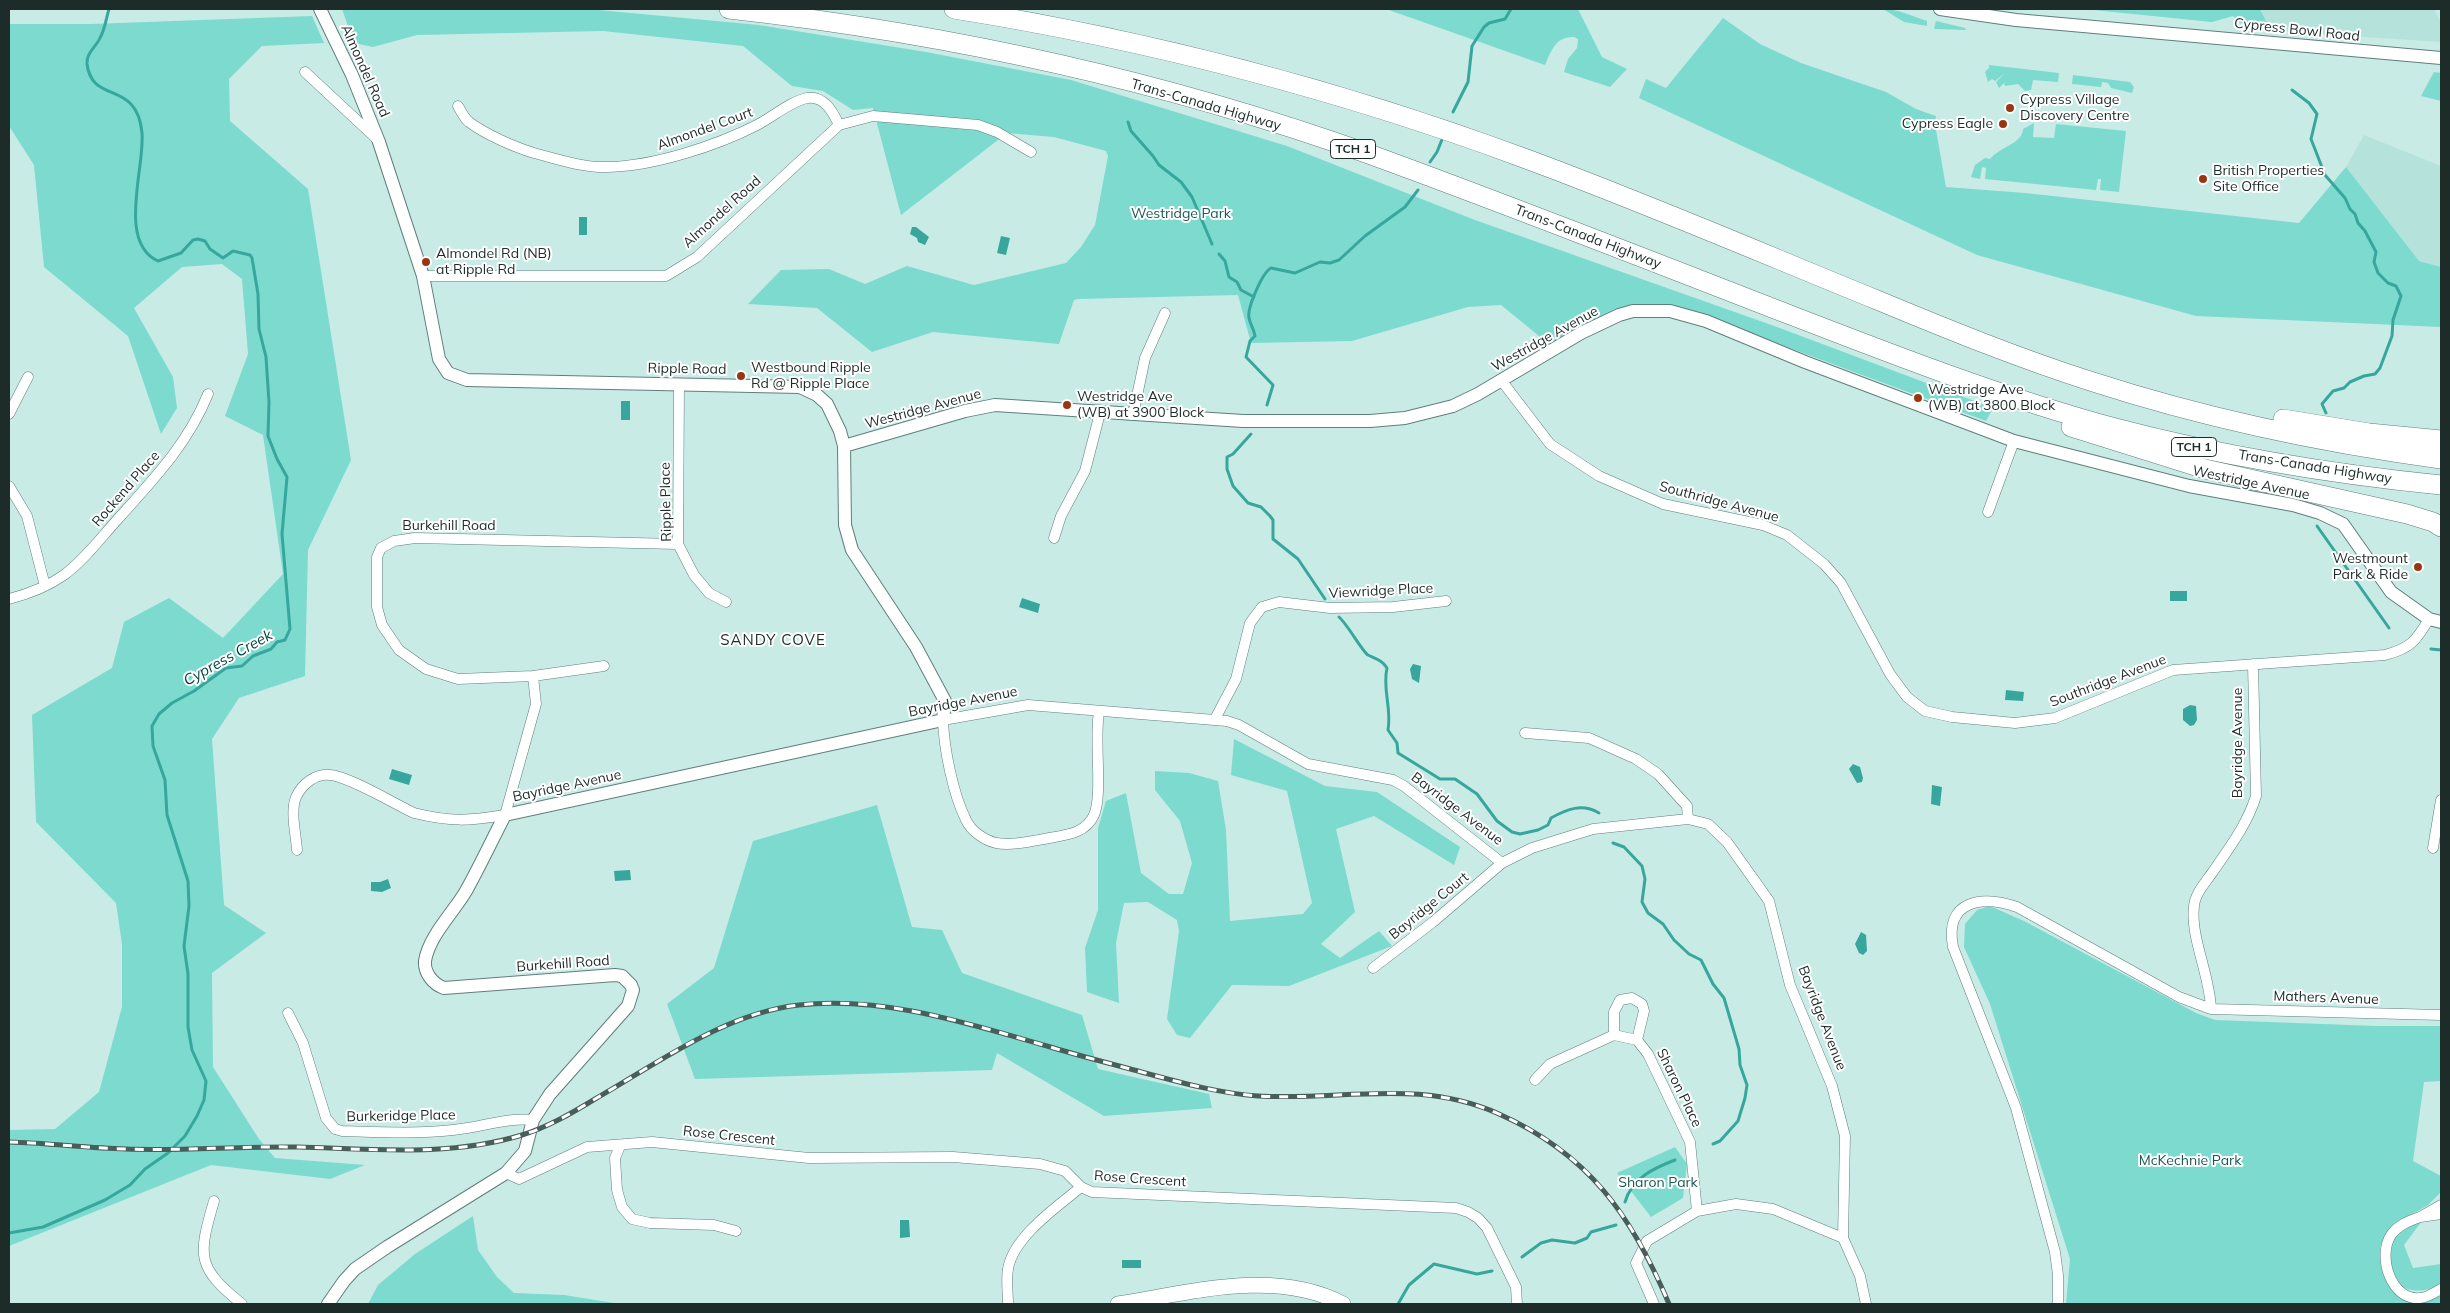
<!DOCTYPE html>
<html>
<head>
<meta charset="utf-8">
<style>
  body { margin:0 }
  #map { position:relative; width:2450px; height:1313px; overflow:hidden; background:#c8ebe6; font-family:Mulish,sans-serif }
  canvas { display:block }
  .frame { position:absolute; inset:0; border:10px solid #1d2b29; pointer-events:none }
</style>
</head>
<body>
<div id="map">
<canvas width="2450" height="1313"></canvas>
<div class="frame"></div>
</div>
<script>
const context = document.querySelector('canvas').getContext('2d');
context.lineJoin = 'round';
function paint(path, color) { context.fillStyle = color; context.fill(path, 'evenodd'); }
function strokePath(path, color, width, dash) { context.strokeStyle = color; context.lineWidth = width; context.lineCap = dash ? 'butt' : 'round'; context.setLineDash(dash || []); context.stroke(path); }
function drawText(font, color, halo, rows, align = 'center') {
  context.font = font + ' Mulish,sans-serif'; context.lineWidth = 4; context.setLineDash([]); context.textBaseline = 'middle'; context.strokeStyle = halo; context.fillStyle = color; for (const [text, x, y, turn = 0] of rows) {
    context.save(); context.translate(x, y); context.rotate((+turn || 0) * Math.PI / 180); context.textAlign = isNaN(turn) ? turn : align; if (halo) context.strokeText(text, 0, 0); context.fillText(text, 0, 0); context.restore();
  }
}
paint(new Path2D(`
  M2256,9H2434L2441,23V42L2288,32L2267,23L2260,9Z
  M2364,135L2441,166V267L2419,261L2346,167Z`), '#b5e3dc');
paint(new Path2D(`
  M342,9H588L759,25L926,52L1071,80L1287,146L1475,220L1777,327L1993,408L1986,421L1725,324L1653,307L1550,345L1501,305L1468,307L1352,341L1251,343L1238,295L1078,299L1074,300L1059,344L933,332L872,352L817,308L748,304L781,270L829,269L865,284L907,266L974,285L1066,263L1081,247L1095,225L1108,156L1106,151L1054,137L1007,133L901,215L873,108L853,110L823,91L792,86L743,46L603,31L417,35L373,47L354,43Z
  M1386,9H1578L1602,57L1627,69L1610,87L1564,72L1568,59L1577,48L1578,39L1574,37C1556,36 1551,51 1545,65Z
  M1883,9C1899,9 1911,16 1927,21V26L1904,22Z
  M2084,9H2260L2267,23L2264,27L2240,23L2233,16L2212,22Z
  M312,16L324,43L262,46L229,79L230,121L308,189L351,460L308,550L305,676L239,698L212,739L224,905L266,933L212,973L213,1067L259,1139L275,1158L365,1165L330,1179L211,1165L9,1246V1130L55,1129L99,1092L122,1007V944L116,903L36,822L32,715L112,668L124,622L169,598L223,638L283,574L263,435L225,416L248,354L242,279L222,264L182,267L134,308L173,377L177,408L161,434L128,336L44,267L34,165L9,126V24H91Z
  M1723,18L1760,44L1801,63L1886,92L1916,109L1936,116L1935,124L1946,187L2025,193L2299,223L2346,167L2419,261L2441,267V327L2196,316L1977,255L1639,98L1646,79L1666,88Z
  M1936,21L1965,28L1966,30L1934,29Z
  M1989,65L2059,73L2058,82L2033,80L2031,90L2025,91L2018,84L2005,86L2004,83L1999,88L1996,82L2005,73L1995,81L1992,79L1988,82L1985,72L1989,68Z
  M2434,72L2441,73V101L2421,96Z
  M2073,75L2130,82L2134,87L2132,93L2111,88L2108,83L2102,82L2101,87L2072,84Z
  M2034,123L2033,137L2054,138L2056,124L2126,131L2119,192L2100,190L2101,179H2098L2096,190L1985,179L1986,168L1982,167L1980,179L1971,177L1975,165L1985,158L1990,159C2001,146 2022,144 2023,129Z
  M1234,739L1325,786L1377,792L1460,847L1454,865L1374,816L1336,829L1355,912L1321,944L1340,958L1379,931L1392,946L1289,986L1232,985L1190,1038L1177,1035L1167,1019L1179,931L1177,920L1148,902L1124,903L1116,943L1119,1003L1087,992L1085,948L1098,910V828L1106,801L1126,793L1141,873L1169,894H1183L1192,863L1180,821L1155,790V771L1189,773L1218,781L1226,830L1230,921L1303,914L1312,903L1287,791L1231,775Z
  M877,805L912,927L942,930L962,973L1082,1015L1098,1069L1209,1094L1212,1108L1104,1116L997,1053L992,1070L695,1079L667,1004L714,968L753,841Z
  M1990,906L2024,921L2196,1013L2215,1020L2376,1026H2441V1081L2424,1082L2413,1161L2441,1176V1192L2428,1205L2395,1224L2385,1236L2380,1248L2384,1276L2406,1298L2420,1303L2441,1293V1304H2066L2070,1259L1990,1004L1964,947L1965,924L1977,910Z
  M1675,1147L1687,1164L1683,1198L1651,1217L1617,1173Z
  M473,1216L478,1250L497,1277L514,1293L564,1295L620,1304H368L378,1285L415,1254Z
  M2422,1221L2404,1245L2413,1268L2441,1264V1284C2416,1298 2389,1290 2389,1258C2389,1250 2389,1243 2395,1236C2401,1227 2412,1224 2422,1221Z`), '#7ddacf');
paint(new Path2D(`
  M579,217H587V235H579Z
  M912,227H916L929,237L925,245L918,242L917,238L910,234Z
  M1001,236L1010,238L1006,255L997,253Z
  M621,401H630V420H621Z
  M2170,591H2187V601H2170Z
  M1022,598L1040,604L1038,613L1019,607Z
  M1413,664L1421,666L1419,683L1412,679L1410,669Z
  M2006,690L2024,692L2023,701L2005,700Z
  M2190,705L2196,706L2197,720L2194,725L2190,726L2183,720V709Z
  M1853,764L1860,767L1863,778L1862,782L1857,783L1849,769Z
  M392,769L412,775L409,785L389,779Z
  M1932,785L1942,787L1940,806L1931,804Z
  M630,870L631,880L615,881L614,871Z
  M388,879L391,888L382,892L371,891V882H380Z
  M1861,932L1866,935L1867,951L1863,955L1859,953L1855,944Z
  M900,1220H909L910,1237L900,1238Z
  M1122,1260H1141V1268H1122Z`), '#37a79d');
strokePath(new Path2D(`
  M2292,90L2309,103L2317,114L2311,139L2325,175L2345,198L2350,209L2355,214L2358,223L2365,231L2376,252L2374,262L2378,273L2388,283L2396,286L2401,296L2393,320L2392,336L2380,368L2375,374L2364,376L2350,382L2344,388L2333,391L2322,404L2326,413
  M1453,112L1468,82L1472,46L1484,27L1489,23L1505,19L1511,9
  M1128,122L1131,131L1153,156L1159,165L1181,182L1192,197L1212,244
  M1430,162L1437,152L1443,137
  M1219,254L1225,261L1229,277L1237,282L1241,290L1254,297
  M1267,405L1273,385L1246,357L1250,341L1255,336C1254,329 1250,324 1249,318C1247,308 1262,273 1271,268L1295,273L1320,262L1330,263L1339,260L1365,236L1405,207L1418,190
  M1251,434L1233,454L1227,457V469L1233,486L1248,503L1261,507L1270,516L1273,520V539L1298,559L1325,599
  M2317,526L2389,628
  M1339,617C1348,625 1362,651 1368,655C1376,659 1382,660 1387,668C1382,689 1392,708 1388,730L1397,743L1398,753L1440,779H1455L1477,794L1497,821L1512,832L1520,834L1538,830L1548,825L1551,818C1567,809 1582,803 1599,813
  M2431,649L2441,650
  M1613,843L1624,847L1642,866L1645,879L1642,902L1648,913L1663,924L1674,940L1689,954L1701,960L1713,984L1724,998L1739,1049L1740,1065L1747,1085L1745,1098L1738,1121L1720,1141L1713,1144
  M1625,1202C1632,1178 1654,1168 1675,1160
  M9,1233L43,1227L105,1200L130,1185L145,1169L168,1153L185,1136L197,1116L204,1100L206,1081L192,1050L188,1027V974L184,946L189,906L188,881L167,815L165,780L153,746L152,726L159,714L172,703L194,691L226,668L242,666L253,656L271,649L277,642L285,640L290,629L282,534L287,477L277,459L268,436L269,402L266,357L259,329L258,294L252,258L250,255L233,251L223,258L210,249L205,241L198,239L193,240L181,253L158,261C117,242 145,168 142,133C137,79 92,105 87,64C86,53 96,47 100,38C105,29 106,19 109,9
  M1522,1257L1541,1243L1552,1240L1575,1243L1587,1238L1591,1232L1616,1225
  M1398,1304L1409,1285L1434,1264L1477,1274L1492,1271`), '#37a79d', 3);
const minor = new Path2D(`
  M305,72L377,139
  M458,106C461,111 464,118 469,122C485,134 514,147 534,153C557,159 583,168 608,167C654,166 716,146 757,125C773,117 789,102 807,98C824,95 833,112 839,125
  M423,276H666L697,257L839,125L873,116L978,125L997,132L1031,152
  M1501,380L1550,444L1599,476L1663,504L1763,525L1787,535L1824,564L1841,583L1890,674L1907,697L1925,711L1952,717L2015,723L2055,718L2173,670L2385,655C2411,648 2416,641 2429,619
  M679,384L678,544L694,575L709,593L726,602
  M9,414L28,377
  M1133,415L1145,358L1165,313
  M9,486L27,516L45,586
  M1988,512L2014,441
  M1054,538L1061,516L1085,471L1100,413
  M9,599C28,594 47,587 64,575C84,560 100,539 117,520C152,481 188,444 208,394
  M533,676L604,666
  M1099,712C1094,739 1103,795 1094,815C1086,833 1067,835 1049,838C1032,841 1012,846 996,843C984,840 971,831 966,820C953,794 944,749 943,720L1028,705L1227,721L1239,725L1308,764L1393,780L1404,786L1502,863L1532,848L1593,829L1688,819L1708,824L1727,842L1769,901L1790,985L1832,1086L1845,1136L1843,1238L1860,1276L1866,1304
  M1215,719L1236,679L1250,623L1262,607L1279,602L1330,608L1393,607L1446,601
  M1525,733L1589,738L1636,759L1658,774L1687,806L1688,819
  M2433,848L2441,800
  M297,850C296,834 290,812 296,797C302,784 316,773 330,775C348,776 395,804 414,813C451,822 468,821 505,815L536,704L533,676L458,679L426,669L399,650L382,625L377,607V557L381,548L394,541L415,538L678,544
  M1373,968L1433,922L1502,863
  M2211,1009C2210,975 2190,937 2194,906C2195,894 2205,883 2212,873C2229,848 2247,825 2256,796L2253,664
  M288,1013L303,1043L326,1118L335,1129L342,1131C379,1132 417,1134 453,1130C479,1128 507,1117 533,1120
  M1614,1035V1012L1620,1000L1632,998L1642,1004L1644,1011L1637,1040
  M1535,1080L1550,1064L1614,1035L1637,1040L1648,1054L1690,1142L1697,1211
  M620,1146L615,1158L617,1190L622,1207L632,1219L650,1223L714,1225L736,1231
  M506,1173L519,1179L587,1147L652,1142L809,1158L953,1157L1040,1164L1065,1171L1081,1187L1092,1192L1456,1208L1468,1212L1478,1218L1487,1228L1516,1287L1517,1304
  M214,1201C198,1256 196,1267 242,1304
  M2441,1205L2420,1217L2441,1214
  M2420,1217C2409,1221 2398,1225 2391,1235C2377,1256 2391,1301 2420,1298C2427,1298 2435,1292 2441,1289
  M1008,1304C1008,1293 1006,1280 1008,1269C1013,1237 1058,1206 1081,1187
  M1654,1304L1636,1263L1647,1241L1697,1211L1736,1204L1773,1209L1843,1238
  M2058,1304V1275L2055,1252L2016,1108L1953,947C1944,900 1982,895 2017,907L2179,997L2211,1009L2441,1015`);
const tertiary = new Path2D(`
  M320,9L352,75L379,142L423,276L439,359L448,373L467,380L800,387L817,395L827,404L840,431L844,446L845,525L852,550L916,647L945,701L943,720L505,815C492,840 480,866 466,891C453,913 429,936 425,961C424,973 433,984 444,988L615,975L622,976L631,985L633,990L628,1006L550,1094L533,1120L525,1151L506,1173L387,1247L355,1269L344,1281L328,1304
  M1940,9L2016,20L2441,58
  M844,446L965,411L995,405L1243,421H1370L1405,418L1453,406L1478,394L1581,333L1619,315L1633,311H1670L1706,321L1805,362L2014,441L2189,486L2293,505L2320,513L2343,524L2391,592L2429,619L2441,622`);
const secondary = new Path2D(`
  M1118,1304C1189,1293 1275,1268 1343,1304`);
const motorway = new Path2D(`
  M729,9C945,33 1161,80 1366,153C1509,205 1651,261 1793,316C1899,357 2005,398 2115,428C2222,456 2331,474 2441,485
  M954,9C1148,40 1337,89 1521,157C1641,201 1759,252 1877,300C1947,329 2018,358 2090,381C2204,418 2322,443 2441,459
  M2283,419L2369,433L2441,440
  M2071,427L2205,469L2407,514L2433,522L2441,527`);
strokePath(minor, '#5f7f7b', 11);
strokePath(tertiary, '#5f7f7b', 14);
strokePath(secondary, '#5f7f7b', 16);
strokePath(motorway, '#5f7f7b', 20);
strokePath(minor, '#fff', 10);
strokePath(tertiary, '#fff', 12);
strokePath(secondary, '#fff', 15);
strokePath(motorway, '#fff', 19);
const rail = new Path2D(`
  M9,1142C48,1143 87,1148 126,1149C183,1151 241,1146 298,1147C373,1149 450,1157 522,1135C548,1127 572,1113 595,1099C658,1063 725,1013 799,1005C884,996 966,1023 1047,1046C1076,1055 1105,1062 1134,1070C1175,1081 1216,1093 1258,1096C1342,1101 1419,1078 1499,1114C1589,1154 1632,1216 1669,1304`);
strokePath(rail, '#495d5a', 5);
strokePath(rail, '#fff', 3, [9]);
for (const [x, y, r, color] of [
  [2010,108,5,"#9b350f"],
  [2003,124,5,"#9b350f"],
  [2203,179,5,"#9b350f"],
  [426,262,5,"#9b350f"],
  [741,376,5,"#9b350f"],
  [1918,398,5,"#9b350f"],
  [1067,405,5,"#9b350f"],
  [2418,567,5,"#9b350f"]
]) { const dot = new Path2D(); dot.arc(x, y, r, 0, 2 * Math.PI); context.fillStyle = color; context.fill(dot); strokePath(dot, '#fff', 2); }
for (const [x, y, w] of [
  [1353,149,45],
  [2194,447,45]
]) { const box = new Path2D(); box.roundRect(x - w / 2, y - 9.5, w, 19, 4); context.fillStyle = '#fff'; context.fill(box); strokePath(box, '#1d2b29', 1); }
drawText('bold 12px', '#1d2b29', null, [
  ["TCH 1",1353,149],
  ["TCH 1",2194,447]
]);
drawText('14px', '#1d2b29', '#fff', [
  ["Cypress Bowl Road",2297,30,6],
  ["Almondel Road",365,71,66],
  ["Trans-Canada Highway",1206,105,16],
  ["Almondel Court",705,129,-20],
  ["Almondel Road",722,212,-42],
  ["Trans-Canada Highway",1588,237,21],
  ["Westridge Avenue",1545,339,-29],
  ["Ripple Road",687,369,1],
  ["Westridge Avenue",923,409,-15],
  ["Trans-Canada Highway",2315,467,9],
  ["Westridge Avenue",2251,483,12],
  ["Rockend Place",126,489,-49],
  ["Ripple Place",666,502,-91],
  ["Southridge Avenue",1719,502,15],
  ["Burkehill Road",449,526],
  ["Viewridge Place",1381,591,-3],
  ["Southridge Avenue",2108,681,-21],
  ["Bayridge Avenue",963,702,-11],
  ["Bayridge Avenue",2238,743,-90],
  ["Bayridge Avenue",567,786,-12],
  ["Bayridge Avenue",1457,809,37],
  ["Bayridge Court",1429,906,-39],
  ["Burkehill Road",563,964,-4],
  ["Mathers Avenue",2326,998,2],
  ["Bayridge Avenue",1822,1018,69],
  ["Sharon Place",1679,1088,64],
  ["Burkeridge Place",401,1116,-1],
  ["Rose Crescent",729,1136,6],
  ["Rose Crescent",1140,1179,4]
]);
drawText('14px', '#1d2b29', '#fff', [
  ["Cypress Village",2020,100],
  ["Discovery Centre",2020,116],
  ["Cypress Eagle",1993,124,"right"],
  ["British Properties",2213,171],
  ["Site Office",2213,187],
  ["Almondel Rd (NB)",436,254],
  ["at Ripple Rd",436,270],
  ["Westbound Ripple",751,368],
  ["Rd @ Ripple Place",751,384],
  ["Westridge Ave",1928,390],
  ["(WB) at 3800 Block",1928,406],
  ["Westridge Ave",1077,397],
  ["(WB) at 3900 Block",1077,413],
  ["Westmount",2408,559,"right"],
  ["Park & Ride",2408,575,"right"]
], 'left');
drawText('14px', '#1b5852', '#fff', [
  ["Westridge Park",1181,214],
  ["McKechnie Park",2190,1161],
  ["Sharon Park",1658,1183]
]);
context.letterSpacing = '1px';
drawText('15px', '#1d2b29', '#fff', [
  ["SANDY COVE",773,640]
]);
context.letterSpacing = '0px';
drawText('italic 15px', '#004641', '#fff', [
  ["Cypress Creek",228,658,-29]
]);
</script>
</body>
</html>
